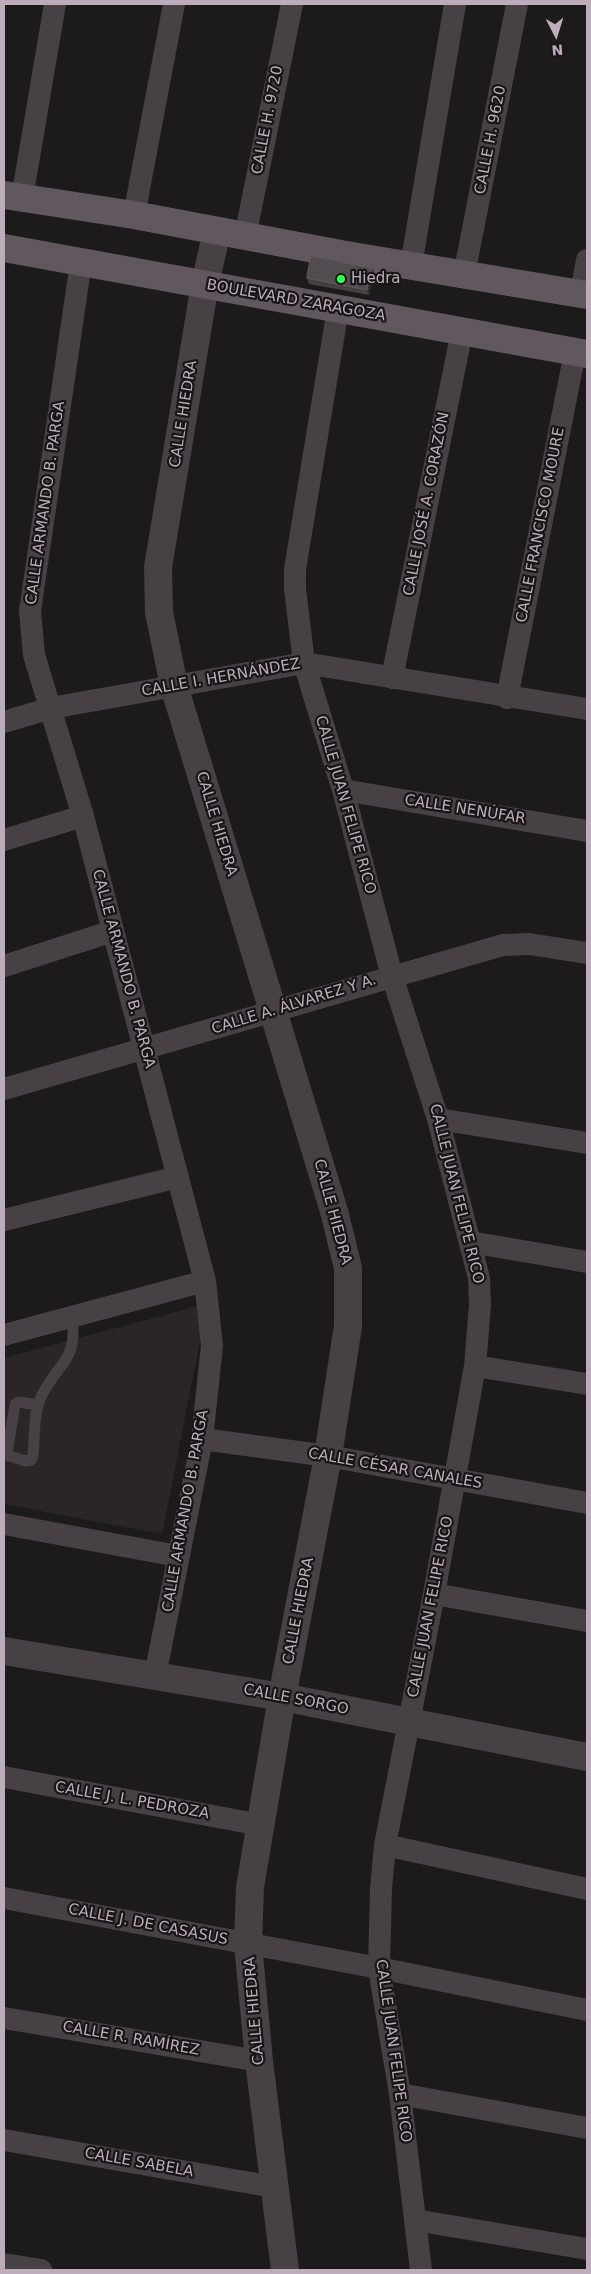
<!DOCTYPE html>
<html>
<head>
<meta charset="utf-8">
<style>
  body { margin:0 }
  #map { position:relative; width:591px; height:2274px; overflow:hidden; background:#1d1a1c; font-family:"DejaVu Sans",sans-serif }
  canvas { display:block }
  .frame { position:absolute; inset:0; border:5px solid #bdacba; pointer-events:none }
  .north { position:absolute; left:531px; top:10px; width:50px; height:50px; -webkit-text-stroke:4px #181517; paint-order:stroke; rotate:175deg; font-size:14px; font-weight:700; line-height:20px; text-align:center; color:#bdacba }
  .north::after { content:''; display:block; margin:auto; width:18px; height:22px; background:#bdacba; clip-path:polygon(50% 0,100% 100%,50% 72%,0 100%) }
</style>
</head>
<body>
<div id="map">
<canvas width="591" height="2274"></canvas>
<div class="frame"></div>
<div class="north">N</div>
</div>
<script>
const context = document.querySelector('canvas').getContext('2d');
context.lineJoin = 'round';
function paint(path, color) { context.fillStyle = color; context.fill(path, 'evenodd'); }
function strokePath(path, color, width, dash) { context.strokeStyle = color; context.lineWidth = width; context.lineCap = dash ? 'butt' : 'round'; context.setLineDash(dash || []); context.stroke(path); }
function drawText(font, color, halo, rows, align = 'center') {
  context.font = font + ' "DejaVu Sans",sans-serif'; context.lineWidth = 4.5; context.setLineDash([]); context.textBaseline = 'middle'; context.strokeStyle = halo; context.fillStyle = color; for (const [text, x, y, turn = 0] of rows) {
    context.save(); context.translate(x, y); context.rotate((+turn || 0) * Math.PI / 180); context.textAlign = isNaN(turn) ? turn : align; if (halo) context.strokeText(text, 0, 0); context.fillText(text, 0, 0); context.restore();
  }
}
paint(new Path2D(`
  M198,1306L203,1326L162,1534L4,1504V1358Z`), '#2a2628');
strokePath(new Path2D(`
  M38,1405L19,1402L15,1404L7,1453L9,1456L26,1461L31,1460L33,1455C35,1436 33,1410 43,1393C60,1361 78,1360 72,1316`), '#474045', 11);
strokePath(new Path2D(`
  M22,198L55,4
  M134,215L174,4
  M245,237L292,4
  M81,262L30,611L34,655L83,816L205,1281L212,1346L202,1439L155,1676
  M411,266L455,4
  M464,275L517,4
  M581,294L587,260
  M338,309L295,569V589L304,663L343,790L392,976L438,1119L479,1278L480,1305L475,1366L434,1594L385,1845L381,1889L379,1968L400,2094L421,2270
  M392,678L462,331
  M507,698L575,352
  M4,722L51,708L304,663L587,709
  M343,790L587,831
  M4,840L83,816
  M4,966L113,931
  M4,1089L503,945L529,944L587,953
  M438,1119L587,1143
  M4,1220L178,1177
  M470,1242L587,1262
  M4,1335L205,1281
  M475,1366L587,1384
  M202,1439L328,1456L587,1503
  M4,1524L178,1556
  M434,1594L587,1621
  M4,1777L261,1825
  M385,1845L587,1889
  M4,1898L379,1968L587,2010
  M4,2018L259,2061
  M400,2094L587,2128
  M4,2140L274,2187
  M415,2220L587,2249
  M4,2264L41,2270`), '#474045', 22);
strokePath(new Path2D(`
  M217,231L205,284L158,567L159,612L174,686L334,1211L348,1268V1326L328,1456L282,1697L250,1887L248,1944L259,2061L285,2270
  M4,1651L282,1697L587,1757`), '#474045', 28);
strokePath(new Path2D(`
  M4,195L134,215L346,255L587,295
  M4,248L587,354`), '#61575f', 28);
paint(new Path2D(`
  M372,268L374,273L369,295L309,284L307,278Z`), '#453f43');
paint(new Path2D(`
  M372,268L374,273L369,295L367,290Z`), '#302b2e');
const building = new Path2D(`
  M311,256L372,268L367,290L307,278Z`);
paint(building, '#524b50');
strokePath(building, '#635a60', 1);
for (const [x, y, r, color] of [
  [341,279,5,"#30ff4c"]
]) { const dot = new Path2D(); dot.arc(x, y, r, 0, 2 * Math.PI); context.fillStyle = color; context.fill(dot); strokePath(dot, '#181517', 2); }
drawText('15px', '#bdacba', '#181517', [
  ["CALLE H. 9720",268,120,-79],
  ["CALLE H. 9620",491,140,-79],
  ["BOULEVARD ZARAGOZA",296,301,10],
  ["CALLE HIEDRA",184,414,-81],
  ["CALLE ARMANDO B. PARGA",46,503,-82],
  ["CALLE JOSÉ A. CORAZÓN",427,504,-79],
  ["CALLE FRANCISCO MOURE",541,525,-79],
  ["CALLE I. HERNÁNDEZ",221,678,-10],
  ["CALLE JUAN FELIPE RICO",345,805,74],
  ["CALLE NENÚFAR",465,810,9],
  ["CALLE HIEDRA",216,824,73],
  ["CALLE ARMANDO B. PARGA",123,969,75],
  ["CALLE A. ÁLVAREZ Y A.",294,1005,-17],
  ["CALLE JUAN FELIPE RICO",456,1194,76],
  ["CALLE HIEDRA",332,1212,75],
  ["CALLE CÉSAR CANALES",395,1469,10],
  ["CALLE ARMANDO B. PARGA",186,1511,-80],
  ["CALLE JUAN FELIPE RICO",431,1607,-79],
  ["CALLE HIEDRA",299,1611,-79],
  ["CALLE SORGO",296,1700,11],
  ["CALLE J. L. PEDROZA",132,1801,10],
  ["CALLE J. DE CASASUS",148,1925,11],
  ["CALLE HIEDRA",255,2011,-95],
  ["CALLE R. RAMÍREZ",131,2039,10],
  ["CALLE JUAN FELIPE RICO",393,2051,82],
  ["CALLE SABELA",139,2163,10]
]);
drawText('15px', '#bdacba', '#181517', [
  ["Hiedra",351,279]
], 'left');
</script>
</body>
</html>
